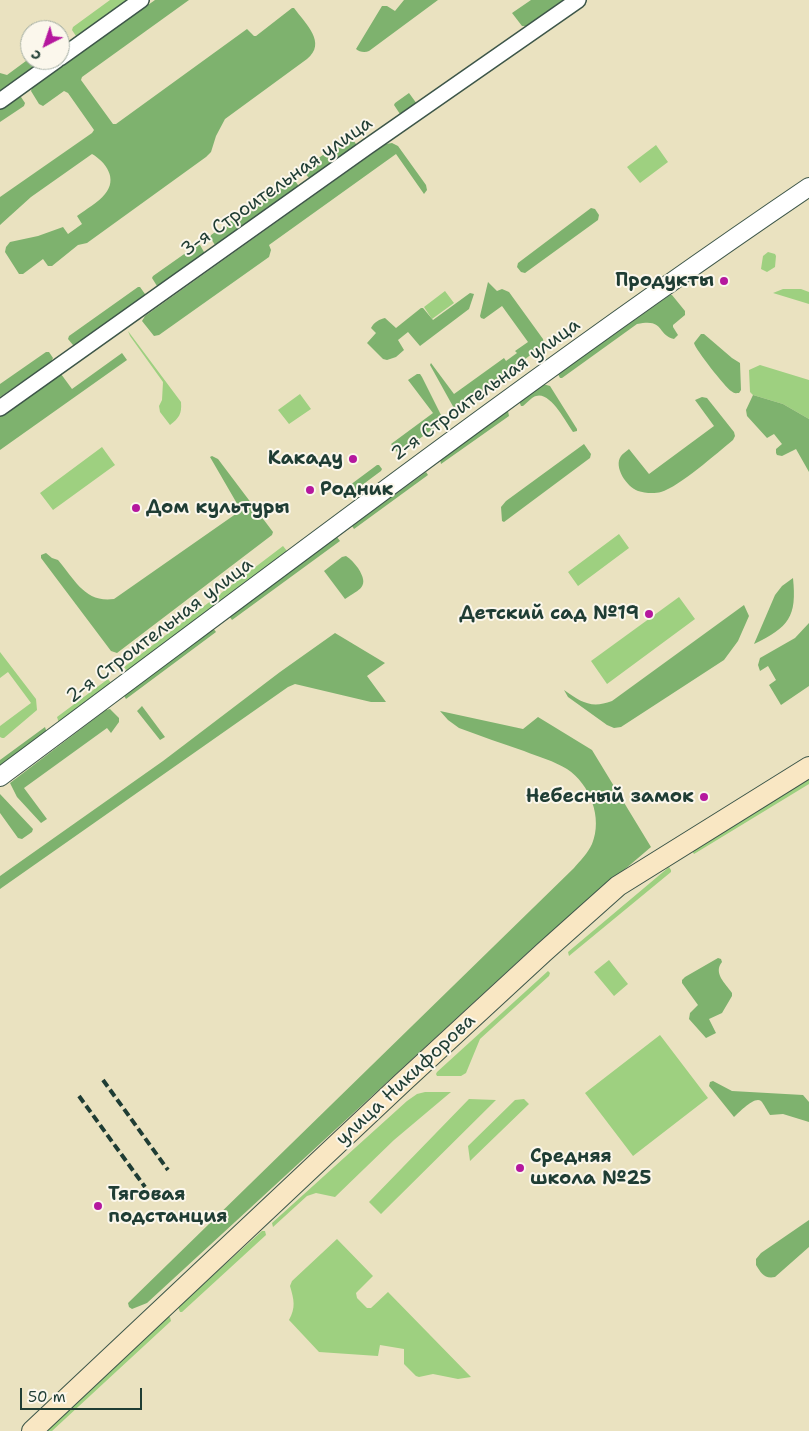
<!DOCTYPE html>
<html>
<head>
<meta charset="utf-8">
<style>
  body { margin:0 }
  #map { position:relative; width:809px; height:1431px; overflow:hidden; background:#eae2c0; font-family:"Shantell Sans",sans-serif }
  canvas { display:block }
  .north { position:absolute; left:20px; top:20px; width:50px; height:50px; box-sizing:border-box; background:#fbf7ec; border:1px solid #a3ada2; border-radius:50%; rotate:221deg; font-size:14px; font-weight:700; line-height:20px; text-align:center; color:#1f3d34 }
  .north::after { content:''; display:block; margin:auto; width:18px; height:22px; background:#b5179e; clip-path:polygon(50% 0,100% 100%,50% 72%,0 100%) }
  .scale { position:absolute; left:20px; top:1388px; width:122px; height:22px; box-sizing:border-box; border:2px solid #1f3d34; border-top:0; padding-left:6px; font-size:15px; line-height:18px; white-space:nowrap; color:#1f3d34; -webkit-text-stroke:4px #fbf7ec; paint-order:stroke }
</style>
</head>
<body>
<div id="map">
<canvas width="809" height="1431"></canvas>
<div class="north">С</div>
<div class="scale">50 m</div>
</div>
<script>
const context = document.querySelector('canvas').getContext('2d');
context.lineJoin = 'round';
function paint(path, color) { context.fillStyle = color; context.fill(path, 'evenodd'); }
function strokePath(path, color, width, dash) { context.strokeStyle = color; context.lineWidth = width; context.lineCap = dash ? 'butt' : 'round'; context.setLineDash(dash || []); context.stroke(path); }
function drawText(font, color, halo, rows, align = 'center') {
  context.font = font + ' "Shantell Sans",sans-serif'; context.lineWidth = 4; context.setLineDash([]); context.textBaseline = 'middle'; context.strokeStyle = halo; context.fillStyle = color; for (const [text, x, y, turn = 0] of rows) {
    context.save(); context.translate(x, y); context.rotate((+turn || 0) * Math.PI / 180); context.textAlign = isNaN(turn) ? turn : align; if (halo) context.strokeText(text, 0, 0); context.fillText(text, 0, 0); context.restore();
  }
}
paint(new Path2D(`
  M110,0H127L76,36L72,30L73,27Z
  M656,145L668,162L640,183L627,167Z
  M768,252L775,254L776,256L775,267L767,272L761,269L763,256Z
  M783,289H801L809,292V304L773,293Z
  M445,291L454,303L432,319L424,307Z
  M128,331L181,402C182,414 179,418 170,425L160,412L159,406L162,400L163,382L130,336Z
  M760,365L809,380V419L783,404L753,395L750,392L749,370Z
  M300,394L311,409L289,424L278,410Z
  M102,447L115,465L53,510L40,493Z
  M619,534L629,548L578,586L568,572Z
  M283,546L287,551L128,672L124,667Z
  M679,597L695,619L607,684L591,661Z
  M0,652L36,699L37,710L4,738H2L0,737V726L31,703L8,672L0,678Z
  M108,679L112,684L59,723L57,717Z
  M809,777V784L694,854L692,851Z
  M669,867L671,870V872L569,956L568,952Z
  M609,960L628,984L614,996L594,972Z
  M548,971L550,973L549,976L480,1039L466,1073L461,1076H437L436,1074L437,1072Z
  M660,1035L708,1098L633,1156L585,1093Z
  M425,1092H451L394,1140L335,1197L316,1193L307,1196L273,1227L272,1223L407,1101L417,1094Z
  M469,1099L496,1100L381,1214L369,1202Z
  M524,1099L529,1104L470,1161L468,1146L515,1100Z
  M262,1231H265L266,1235L182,1312H180L178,1307Z
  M337,1239L373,1276L356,1293L357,1298L367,1308H371L388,1292L471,1377L458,1379L433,1374L419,1377L416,1376L404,1364V1349L380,1345L378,1356L319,1352L289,1320C296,1307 294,1300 290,1286L292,1281Z
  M168,1317H170L171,1321L52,1431H43Z`), '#9ed080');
paint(new Path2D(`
  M155,0H189L82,77L81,80L113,124H116L247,29L254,36H256L292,8H294C306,24 327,43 307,59L225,119L216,136L211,152L206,157L87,243L78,245L52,266H48L43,259L23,274H19L5,252L6,247L10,242L38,236L63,227L68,234L82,224L77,216C86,209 98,203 105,194C118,179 106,162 92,154L31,197L0,225V197L92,133L94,130L68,93L64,91L43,106L39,104L31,91L32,88Z
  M404,0H438L369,51C365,53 359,52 356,49L382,6H387L395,11Z
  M531,0H565L527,26H522L512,13Z
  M30,58V60H46L0,93V73L7,75Z
  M409,93L417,104L403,115L400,114L394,105L395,103Z
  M17,97H21L25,103L24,106L0,122V109Z
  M349,137H351L356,144V147L311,179L309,178L303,171L304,168Z
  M392,143L398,146L426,185L427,190L424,194L396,154L269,245L271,250L269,257L159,335L154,336L142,321L145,316L386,144Z
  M293,178L298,185V188L217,245H215L210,237L211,235L291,179Z
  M591,208L595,209L599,215L598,220L525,273L521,272L517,267L518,263Z
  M197,245H200L204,252V255L160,286H157L152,278L153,276Z
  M488,282L497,291L502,289L509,292L543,339L544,344L541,347L458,410H455L430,365L431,363L454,394L504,358L506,361L517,353L515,351L528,342L502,306L484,319L481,318L480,316Z
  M138,287H140L145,294V297L75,346L73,345L68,339L69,336Z
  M470,293L474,294L469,309L420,346L408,332L398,340L404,350L396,357L387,360L383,359L367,343L376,333L371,328C374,322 380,319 385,318L396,328L421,308H423L433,320Z
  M670,295H672L685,311V315L673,325V327L678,335L674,339C656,334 665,318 637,324L562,378H560L558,374Z
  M701,334H704L732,358L740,363L741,390L739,393C735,393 735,394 731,391C726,388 695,349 694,343Z
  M46,352H49L53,358L51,362L0,397V384Z
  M122,353L127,360L0,450V417L61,374L72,389Z
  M417,374H420L422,377L443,419L441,423L404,450L397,452L391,444L433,413L408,380Z
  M543,384L550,386L577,429V431L573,432C566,422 550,391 536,396C532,397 527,403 523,406H521L519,401Z
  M753,395L783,404L809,419V472L796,449L782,456L777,455L776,453V449L782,444L774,434L767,438L747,416L746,410Z
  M702,397L707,398L734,432L735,436L733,440C717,453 679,487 661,492C654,494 644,493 638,491C627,487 613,467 621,456C623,453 627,451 629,449L649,474L714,426L695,400Z
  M506,411H508L509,416L441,464L440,459Z
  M584,444L591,454L590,458L504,522L502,521L501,507L506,501Z
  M212,456L218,459L273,532L272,535L117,653L111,651L41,558V555L46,553L52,558L58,560C75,580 85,603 114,599L240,511L239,507L210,457Z
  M377,465H379L382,469L381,471L346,497H343L341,493L342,491Z
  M426,472L428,475L354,529L352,526Z
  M337,537L340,541L232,620L229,616Z
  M346,556C351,559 354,563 358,568C370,587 360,589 345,599L324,571L342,557Z
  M793,578C797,617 789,627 754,644L775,595L782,586Z
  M744,605L749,616L738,641L724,660L621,727L614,728L607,725L568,697L564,690C581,702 591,709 612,701Z
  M809,623V686L781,705L769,685L776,680L768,666L760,671L758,665L760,658L795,638Z
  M213,628L216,632L126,699L123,694Z
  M335,633L385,663L367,676L386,702H371L295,684L288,687L0,889V876L163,761L280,672Z
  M142,706L165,737L160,740L137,711Z
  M110,709L119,718V722L111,733L107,728L24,788L47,819L41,823L17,797L10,783L106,710Z
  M440,711L523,729L538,717L592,750L651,847L537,944L147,1303L132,1309L129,1307L128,1303L574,868C580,861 588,853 592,844C603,818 590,784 567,769C554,761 539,757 524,751C503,744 481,736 459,728L448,720Z
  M45,727L47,733L0,768V760Z
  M0,794L33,829L32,832L22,839L18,838L0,813Z
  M718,958L721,959L722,962C713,973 725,983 732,993V996L722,1013L709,1019L716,1033L706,1038L689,1019L690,1013L698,1005L682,983V980L685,977Z
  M713,1081L732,1091L803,1095L809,1102V1122L783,1114L770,1115C767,1111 764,1104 761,1101C754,1096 739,1113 734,1117L709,1086L710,1082Z
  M809,1220V1247L775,1277C764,1279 761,1273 756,1265V1259L761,1253Z`), '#7eb26e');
const minor = new Path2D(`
  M60,58L141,0
  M0,101L57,60
  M0,408L367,147L578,0`);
const tertiary = new Path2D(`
  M0,777C268,578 533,374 809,187`);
const secondary = new Path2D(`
  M32,1431L402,1083L544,952L618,886L809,767`);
strokePath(minor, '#3d5649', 18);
strokePath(tertiary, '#3d5649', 20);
strokePath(secondary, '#3d5649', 22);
strokePath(minor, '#fff', 15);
strokePath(tertiary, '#fff', 18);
strokePath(secondary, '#f9e7c3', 20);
strokePath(new Path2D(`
  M103,1080L168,1170
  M79,1096L145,1187`), '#1f3d34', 4, [8, 4]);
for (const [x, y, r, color] of [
  [724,281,5,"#b5179e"],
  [353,459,5,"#b5179e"],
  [310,490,5,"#b5179e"],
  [136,508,5,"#b5179e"],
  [649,614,5,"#b5179e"],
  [704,797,5,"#b5179e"],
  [520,1168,5,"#b5179e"],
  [98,1206,5,"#b5179e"]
]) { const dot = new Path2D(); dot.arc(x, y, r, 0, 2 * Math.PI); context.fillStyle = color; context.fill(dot); strokePath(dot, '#fbf7ec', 2); }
drawText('19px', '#1f3d34', '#fbf7ec', [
  ["3-я Строительная улица",277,187,-35],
  ["2-я Строительная улица",486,390,-36],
  ["2-я Строительная улица",160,631,-37],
  ["улица Никифорова",406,1080,-43]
]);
drawText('bold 19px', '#1f3d34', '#fbf7ec', [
  ["Продукты",714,281],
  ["Какаду",343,459],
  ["Родник",320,490,"left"],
  ["Дом культуры",146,508,"left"],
  ["Детский сад №19",639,614],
  ["Небесный замок",694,797],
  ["Средняя",530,1157,"left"],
  ["школа №25",530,1179,"left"],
  ["Тяговая",108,1195,"left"],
  ["подстанция",108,1217,"left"]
], 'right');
</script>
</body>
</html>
